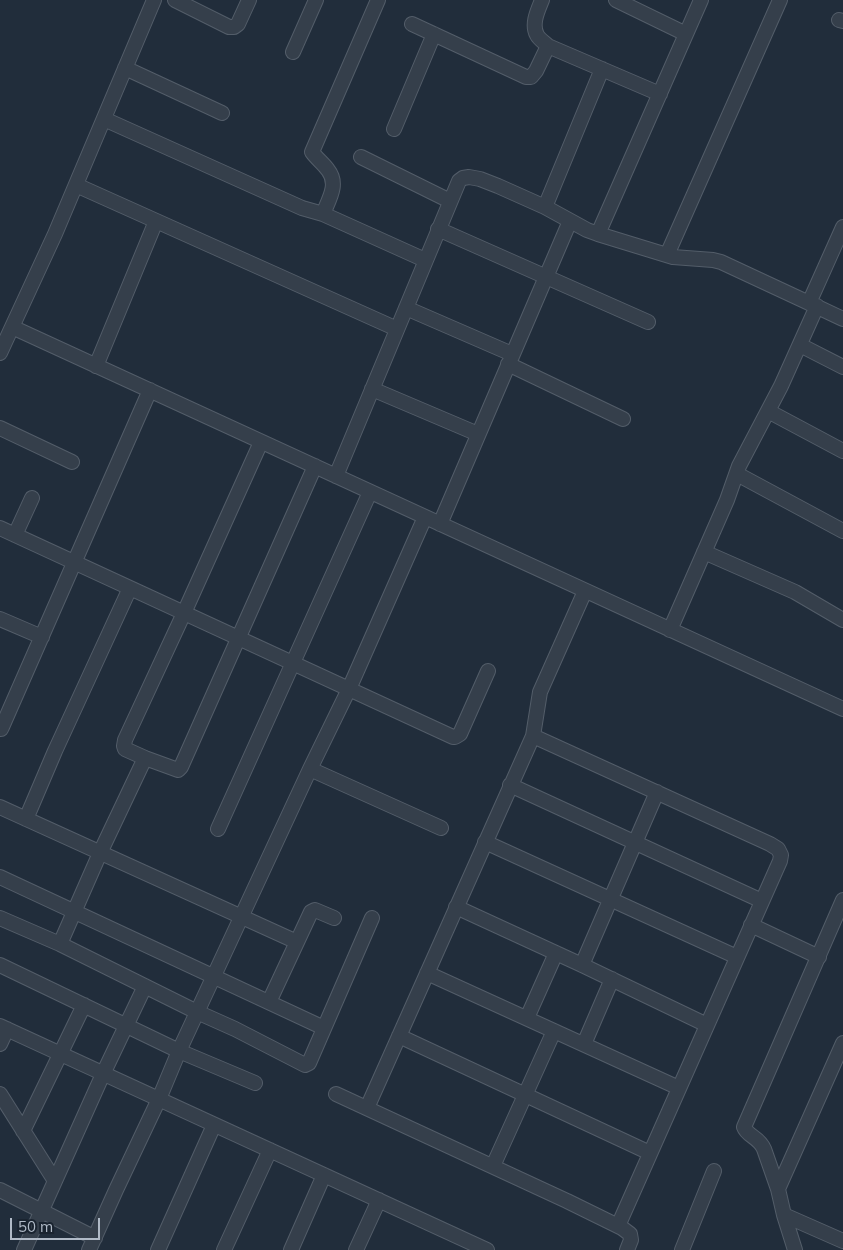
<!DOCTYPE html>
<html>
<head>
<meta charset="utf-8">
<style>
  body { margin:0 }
  #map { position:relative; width:843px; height:1250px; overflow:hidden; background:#212d3b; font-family:Mulish,sans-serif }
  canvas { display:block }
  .scale { position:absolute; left:10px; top:1218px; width:90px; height:22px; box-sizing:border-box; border:2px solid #b0bac7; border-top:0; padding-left:6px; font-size:15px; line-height:18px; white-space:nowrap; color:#b0bac7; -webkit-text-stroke:4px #1a2430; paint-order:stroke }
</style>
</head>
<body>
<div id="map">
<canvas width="843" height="1250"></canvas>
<div class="scale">50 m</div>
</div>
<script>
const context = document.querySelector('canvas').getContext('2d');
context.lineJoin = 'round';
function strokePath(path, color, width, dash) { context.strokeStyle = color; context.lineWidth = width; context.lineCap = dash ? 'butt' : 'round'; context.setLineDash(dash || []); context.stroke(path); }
const minor = new Path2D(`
  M175,0L229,27H234L238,24L249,0
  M542,0C538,10 531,24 537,35C539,39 545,43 548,46L660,94
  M616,0L686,34
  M839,20L843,21
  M412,24L526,77H531L536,71L548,46
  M293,52L316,0
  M125,68L222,113
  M104,119L302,208L323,214L425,260
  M394,129L434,34
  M361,157L450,201
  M76,185L397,329
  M545,207L602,69
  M323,214C329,199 339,184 328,170C323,163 317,159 312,152L378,0
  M438,229L648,322
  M598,234L701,0
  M667,255L780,0
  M809,303L843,227
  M406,308L512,354
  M12,327L843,709
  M800,345L843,367
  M0,353L55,234L154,0
  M508,364L623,419
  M96,366L156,221
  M372,389L478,434
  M768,411L843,451
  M0,428L72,462
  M261,442L184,613L125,740L124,746L125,749L145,758L178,770L181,767L315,466
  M737,474L843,531
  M336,476L459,181L463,178L469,177L480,179L498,186L545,207L587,230L598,234L673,257L713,260L721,262L809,303L843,319
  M440,524L570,221
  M0,528L453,737H455L460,734L488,671
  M15,535L32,498
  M704,552L795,592L843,620
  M0,619L42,637
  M670,630L727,500L739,466L781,386L817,306
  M0,728L1,729L2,727L150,390
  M533,736L770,844L778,849L781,855L780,861L618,1226
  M310,769L441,828
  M510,785L762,901
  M0,807L297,942
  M26,819L55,751L130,588
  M218,829L370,492
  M485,842L737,957
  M0,877L324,1028
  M456,907L582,965L707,1025
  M0,918L60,944L197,1012L235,1029L305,1065L309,1063L372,918
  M751,925L819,957
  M60,944L100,853L145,758
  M0,965L179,1051L255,1083
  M582,965L657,792
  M427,973L679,1088
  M269,1002L311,912L315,910L334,918
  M527,1018L556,953
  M0,1026L487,1250
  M399,1036L650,1153
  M0,1044L7,1029
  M584,1044L612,979
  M0,1094L55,1181
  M336,1094L567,1201L622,1228L630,1234L631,1240L627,1250
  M367,1108L533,736L540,692L585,591
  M23,1131L84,1005
  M493,1166L554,1031
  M778,1189L843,1043
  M0,1190L95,1238
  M784,1215L843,1241
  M24,1250L103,1074L145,986
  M89,1250L116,1190L159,1099L179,1051L310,769L349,689L425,517
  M158,1250L214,1125
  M224,1250L270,1150
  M291,1250L324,1175
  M356,1250L379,1200
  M682,1250L714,1171
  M795,1250L784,1215L778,1189L764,1149C759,1137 747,1136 744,1127L843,900`);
strokePath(minor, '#535d69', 16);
strokePath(minor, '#353f4b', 14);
</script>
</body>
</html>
